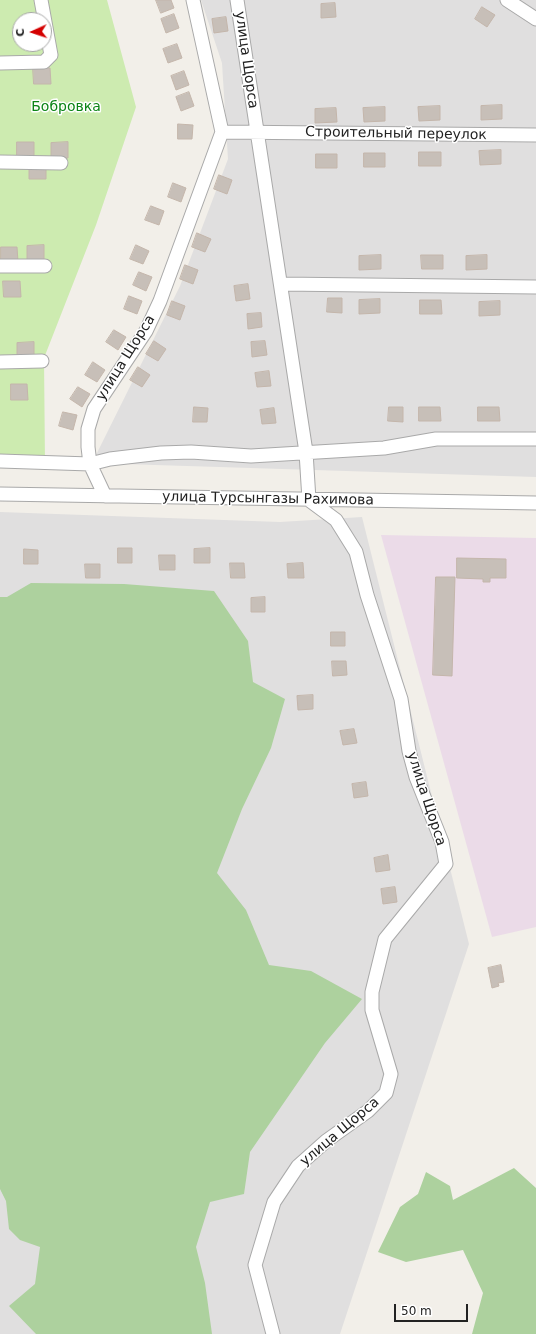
<!DOCTYPE html>
<html>
<head>
<meta charset="utf-8">
<style>
  body { margin:0 }
  #map { position:relative; width:536px; height:1334px; overflow:hidden; background:#f2efe9; font-family:"DejaVu Sans",sans-serif }
  canvas { display:block }
  .north { position:absolute; left:12px; top:12px; width:40px; height:40px; box-sizing:border-box; background:#fff; border:1px solid #a7a7a7; border-radius:50%; rotate:267deg; font-size:11px; font-weight:700; line-height:16px; text-align:center; color:#222 }
  .north::after { content:''; display:block; margin:auto; width:14px; height:18px; background:#d40000; clip-path:polygon(50% 0,100% 100%,50% 72%,0 100%) }
  .scale { position:absolute; left:394px; top:1304px; width:74px; height:18px; box-sizing:border-box; border:2px solid #222; border-top:0; padding-left:5px; font-size:12px; line-height:14px; white-space:nowrap; color:#222; -webkit-text-stroke:3px #fff; paint-order:stroke }
</style>
</head>
<body>
<div id="map">
<canvas width="536" height="1334"></canvas>
<div class="north">С</div>
<div class="scale">50 m</div>
</div>
<script>
const context = document.querySelector('canvas').getContext('2d');
context.lineJoin = 'round';
function paint(path, color) { context.fillStyle = color; context.fill(path, 'evenodd'); }
function strokePath(path, color, width, dash) { context.strokeStyle = color; context.lineWidth = width; context.lineCap = dash ? 'butt' : 'round'; context.setLineDash(dash || []); context.stroke(path); }
function drawText(font, color, halo, rows, align = 'center') {
  context.font = font + ' "DejaVu Sans",sans-serif'; context.lineWidth = 3; context.setLineDash([]); context.textBaseline = 'middle'; context.strokeStyle = halo; context.fillStyle = color; for (const [text, x, y, turn = 0] of rows) {
    context.save(); context.translate(x, y); context.rotate((+turn || 0) * Math.PI / 180); context.textAlign = isNaN(turn) ? turn : align; if (halo) context.strokeText(text, 0, 0); context.fillText(text, 0, 0); context.restore();
  }
}
paint(new Path2D(`
  M201,0H536V477L92,463L180,286L228,159L222,63Z
  M0,512L280,522L362,517L469,944L340,1334H0Z`), '#e0dfdf');
paint(new Path2D(`
  M381,535L536,538V927L492,937Z`), '#ebdbe8');
paint(new Path2D(`
  M0,0H107L136,107L96,225L44,358L45,464L0,465ZM20,20H44V44H20Z`), '#cdebb0');
paint(new Path2D(`
  M31,583L124,584L214,591L248,641L253,682L285,699L271,748L242,809L217,873L246,910L269,965L311,971L362,999L325,1043L250,1152L244,1194L210,1202L196,1247L205,1283L212,1334H36L9,1306L35,1284L40,1247L20,1240L9,1229L6,1201L0,1189V597H7Z
  M514,1168L536,1188V1334H472L483,1293L463,1250L406,1262L378,1252L400,1207L418,1194L426,1172L450,1186L453,1200Z`), '#add19e');
const building = new Path2D(`
  M156,0H171L174,8L161,13Z
  M335,3L336,17L321,18V4Z
  M482,7L495,15L487,27L475,19Z
  M174,14L179,28L166,33L161,19Z
  M226,17L228,31L214,33L212,19Z
  M177,44L182,58L168,63L163,49Z
  M33,68H50L51,84H34Z
  M184,71L189,85L176,90L171,76Z
  M189,92L194,106L181,111L176,97Z
  M502,105V119L481,120V106Z
  M440,106V120L419,121L418,107Z
  M385,107V121L364,122L363,108Z
  M336,108L337,122L315,123V109Z
  M178,124L193,125L192,139H178Z
  M17,142H34V158H17Z
  M68,142V158H51V143Z
  M501,150V164L480,165L479,151Z
  M419,152H441V166H419Z
  M364,153H385V167H364Z
  M316,154H337V168H316Z
  M46,163V179H29V164Z
  M219,175L232,180L227,194L214,189Z
  M173,183L186,188L181,202L168,197Z
  M151,206L164,211L159,225L145,220Z
  M197,233L211,239L205,252L192,247Z
  M44,245V261H27V246Z
  M136,245L149,251L143,264L130,259Z
  M1,247H17L18,262L1,263Z
  M381,255V269L359,270V256Z
  M421,255H443V269H422Z
  M487,255V269L466,270V256Z
  M185,265L198,270L193,284L180,279Z
  M139,272L152,277L146,291L133,285Z
  M3,281H20L21,297H4Z
  M248,284L250,299L236,301L234,286Z
  M129,296L142,301L137,314L124,309Z
  M328,298H342V313L327,312Z
  M380,299V313L359,314V300Z
  M420,300H441L442,314H420Z
  M172,301L185,306L180,320L167,315Z
  M500,301V315L479,316V302Z
  M261,313L262,327L248,329L247,314Z
  M114,330L126,337L118,350L106,342Z
  M154,341L166,349L158,361L146,354Z
  M265,341L267,355L252,357L251,342Z
  M34,342V358H17V343Z
  M93,362L105,370L97,382L85,375Z
  M138,367L150,375L142,387L130,380Z
  M269,371L271,386L257,387L255,373Z
  M11,384H27L28,400H11Z
  M78,387L90,394L82,407L70,399Z
  M194,407L208,408L207,422H193Z
  M389,407H403V422L388,421Z
  M419,407H440L441,421H419Z
  M478,407H499L500,421H478Z
  M274,408L276,423L262,424L260,410Z
  M63,412L77,415L73,430L59,426Z
  M118,548H132V563H118Z
  M210,548V563H194V549Z
  M24,549L38,550V564H24Z
  M159,555H175V570H160Z
  M457,558L506,559V578H490V582H483V579L457,578Z
  M230,563H244L245,578H231Z
  M303,563L304,578H288L287,564Z
  M85,564H100V578H86Z
  M436,577H455L452,676L433,675Z
  M265,597V612H251V598Z
  M331,632H345V646H331Z
  M332,661H346L347,675L333,676Z
  M313,695V709L298,710L297,696Z
  M354,729L357,743L343,745L340,731Z
  M366,782L368,796L354,798L352,784Z
  M388,855L390,870L376,872L374,858Z
  M395,887L397,902L383,904L381,889Z
  M501,965L504,982L498,983L499,986L492,988L488,968Z`);
paint(building, '#c7bfb8');
strokePath(building, '#c4b6ab', 1);
const minor = new Path2D(`
  M237,0L306,452L309,500L336,520L356,552L367,595L401,699L409,751L416,777L442,842L446,864L385,939L372,992V1010L391,1074L386,1093L368,1111L326,1141L298,1166L274,1202L255,1265L273,1334
  M507,0L536,19
  M0,63L44,62L51,55L41,0
  M222,132L536,135
  M0,162L61,163
  M0,266H45
  M281,284L536,287
  M0,362L42,361
  M0,461L90,464L110,459L161,453L191,452L251,456L384,448L436,439H536
  M0,494L536,503
  M105,496L90,464L88,447V429L94,409L146,331L160,301L222,132L193,0`);
strokePath(minor, '#a9a9a9', 15);
strokePath(minor, '#fff', 13);
drawText('14px', '#222', '#fff', [
  ["улица Щорса",246,60,82],
  ["Строительный переулок",396,134,1],
  ["улица Щорса",126,358,-58],
  ["улица Турсынгазы Рахимова",268,499,1],
  ["улица Щорса",426,799,72],
  ["улица Щорса",340,1132,-40]
]);
drawText('14px', '#0c8416', '#fff', [
  ["Бобровка",66,107]
]);
</script>
</body>
</html>
